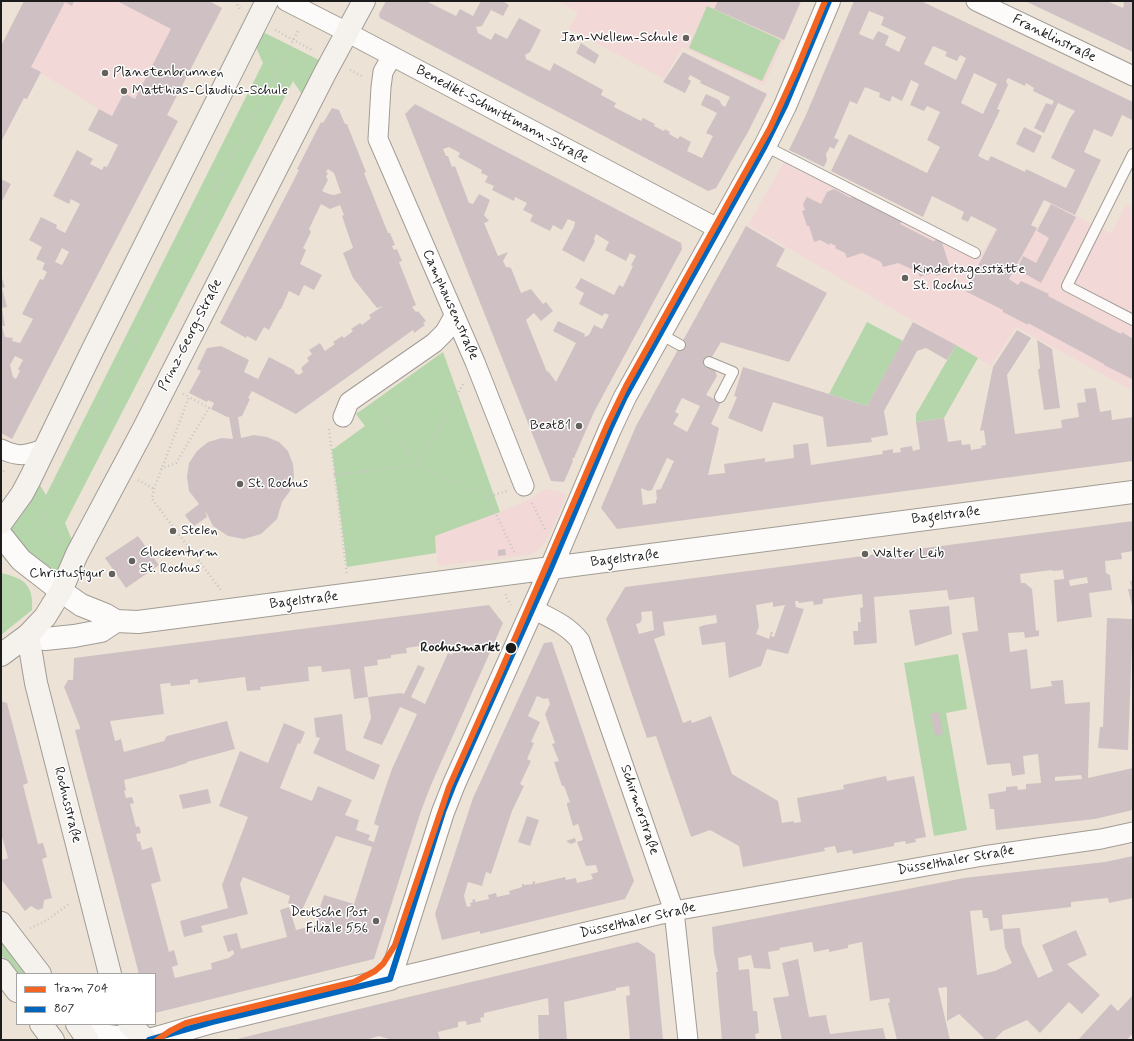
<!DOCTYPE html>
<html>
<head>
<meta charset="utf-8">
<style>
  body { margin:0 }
  #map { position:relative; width:1134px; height:1041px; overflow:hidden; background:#ece3d6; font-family:Mynerve,sans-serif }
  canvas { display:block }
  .frame { position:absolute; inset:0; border:2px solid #1c1c1c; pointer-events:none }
  .legend { position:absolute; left:16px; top:973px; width:140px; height:52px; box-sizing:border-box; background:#fff; border:1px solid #a4a4a4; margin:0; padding:5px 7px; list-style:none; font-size:12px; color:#1c1c1c }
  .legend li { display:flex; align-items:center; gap:8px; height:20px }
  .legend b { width:20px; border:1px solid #a4a4a4 }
</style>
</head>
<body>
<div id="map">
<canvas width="1134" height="1041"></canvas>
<div class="frame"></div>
<ul class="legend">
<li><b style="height:5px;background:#f26522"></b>Tram 704</li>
<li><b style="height:5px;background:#0065bd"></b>807</li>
</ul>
</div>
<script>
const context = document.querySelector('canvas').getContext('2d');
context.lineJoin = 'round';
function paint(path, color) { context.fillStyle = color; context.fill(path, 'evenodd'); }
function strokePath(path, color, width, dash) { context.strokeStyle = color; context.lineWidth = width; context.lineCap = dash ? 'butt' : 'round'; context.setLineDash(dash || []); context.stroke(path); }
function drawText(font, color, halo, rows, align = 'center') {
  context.font = font + ' Mynerve,sans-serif'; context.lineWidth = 3; context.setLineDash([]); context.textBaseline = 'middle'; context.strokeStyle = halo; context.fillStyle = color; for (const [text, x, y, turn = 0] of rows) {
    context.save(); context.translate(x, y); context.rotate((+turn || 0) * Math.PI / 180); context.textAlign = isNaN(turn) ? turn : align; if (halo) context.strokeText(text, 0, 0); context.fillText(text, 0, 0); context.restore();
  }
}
paint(new Path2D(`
  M24,1H208L222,8L167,115L178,121L166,144L99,109L31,67L32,64L1,46Z
  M556,1H802L764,85L682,47L664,79L569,29L578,12Z
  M786,158L979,259L1005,211L1037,228L1051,203L1111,234L1126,205L1133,208V391L1016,327L991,366L748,225Z
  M546,489L567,494L549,536L545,543L538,550L529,555L438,566L435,536L500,512L530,499Z`), '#f2d8d7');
paint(new Path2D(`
  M707,6L781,40L762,81L689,48Z
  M261,31L321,61L303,96L293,81L65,523L72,540L59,575C42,567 22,546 8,532L37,480L46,495L263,63L255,45Z
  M867,322L903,341L867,406L829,394Z
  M956,345L978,358L944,418L916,422V414Z
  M443,352L500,512L435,536L436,553L347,567L332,450L365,426L356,414Z
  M1,573C24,578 34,585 32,610L1,635Z
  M958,654L967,709L946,713L967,830L934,836L904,663Z
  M1,942L25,974H17V975L1,955Z`), '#b4d6aa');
paint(new Path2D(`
  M24,1H74L72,6L65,2L31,67L41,72L27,99L24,98L1,142V46Z
  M117,1H209L222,8L167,115L178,121L12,439L1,433V275L5,287L2,288L7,307L2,308L5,326H2L5,337L13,338L12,341L20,343L33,319L22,314L40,279L43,280L47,272L42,269L45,263L36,259L42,247L29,240L41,217L57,225L56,228L65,233L80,204L71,199L69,204L53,196L77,150L93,159L90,164L102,170L104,166L107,167L118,145L88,130L99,109L112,116L124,93L135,99L171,29ZM62,248L69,252L62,265L55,262ZM15,356L23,360L18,369L20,371L16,379L13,377L10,365Z
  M386,1H426L456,16L460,9L473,16L481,1H502L509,5L503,16L491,10L482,26L476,27L478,33L491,40L495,33L507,39L519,18L541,30L530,52L525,55L526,59L550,71L554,63L603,90L601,95L616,103L614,107L641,121L643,118L655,124L654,126L664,131L665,129L670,132L669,134L678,139L680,136L691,142L687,151L702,158L713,136L706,133L717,113L701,105L702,102L706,94L719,100L722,105L725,107L730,97L700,83L701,81L690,75L688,79L691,81L685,93L663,82L683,52L767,94L748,132L716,188L708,191L380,18L379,14Z
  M718,1H801L784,40L714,9Z
  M854,1H921L1133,102L1132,120L1122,115L1112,137L1094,129L1084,152L1101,160L1075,215L1044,200L1031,225L1037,228L1009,279L1018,285L1021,281L1049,294L1048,296L1121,334L1122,332L1133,339V378L1132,379L1104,365V364L1028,323V325L1003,312V310L965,291L997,229L971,216L968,222L961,219L964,212L932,196L923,217L831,171L849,134L927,173L940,147L927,140L940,112L927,106L924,111L910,105L919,84L911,80L902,101L892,96L890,102L879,97L880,93L865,87L857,104L850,101L834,138L839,140L834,149L830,147L826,154L827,160L824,167L789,150L806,115ZM869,11L884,17L881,25L906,37L899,52L885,45L889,36L878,31L873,40L859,34ZM933,46L947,52L945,56L957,61L960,55L966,58L956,80L924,64ZM974,73L997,84L983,114L961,103ZM1008,78L1025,86L1026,83L1034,88L1033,91L1054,101L1052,105L1046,103L1034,128L1044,133L1058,103L1075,111L1070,118L1051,158L1075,170L1066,188L1026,169L1025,172L991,156L988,161L978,156L1000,110L997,109L1008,85L1006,81Z
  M1025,1H1107L1123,8L1124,5L1123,1H1133V52Z
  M581,43L599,55L595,64L576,53Z
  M415,104L681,243L682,249L594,412L574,458L572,459L573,461L564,482L551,481L405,114ZM449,147L460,153L458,157L482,170L481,173L488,176L485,182L494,186L492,190L514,201L515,197L527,203L523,210L533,215L530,221L550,231L553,225L562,230L568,219L575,222L574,227L562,250L584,262L595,241L594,239L596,234L609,242L605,250L626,261L630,253L636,256L631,265L633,266L623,287L619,285L614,295L581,278L575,288L584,293L579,304L602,316L605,313L609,315L602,329L594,325L589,335L584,337L585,334L558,321L553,331L576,343L556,382L548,371L547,372L526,320L534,313L541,321L553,311L546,302L543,304L531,289L521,293L511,268L508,267H506L503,261L508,252L498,256L484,223L489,221L484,215L490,200L479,194L473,204L469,203L455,166L452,167L448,156H446L443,149Z
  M332,108L339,110L345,124H347L366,172L364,173L388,233H390L395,245L392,246L394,250L397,249L402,261L399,262L416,305L412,307L416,312L418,311L426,321L423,323L425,325L414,333L413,330L296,414L252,391L248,398L250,399L242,416L238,417L241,438L254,435L267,437L279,442L288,451L293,464L294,477L290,491L282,502L277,519L261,534L244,539L228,536L213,526L205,510L207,517L194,526L189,521L185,515L199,504L189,491L187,477L189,463L197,451L208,442L222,438L233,439L229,417H227L211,409L214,403L208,400L207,402L189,393L201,371L197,369L207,348L221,346L249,360L244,372L258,379L269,357L294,370L295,373L299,375L303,372L301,368L309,361L307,358L312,354L309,350L320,343L325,351L335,344L333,342L342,336L344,338L353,331L351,329L360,323L362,325L371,318L369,315L383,306L377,308L353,278L343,253L353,248L342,216L344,215L340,205L330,209L321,204L309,229L311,232L303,248L306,250L300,264L322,275L314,290L304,285L299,296L289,291L281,309H280L269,330L264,327L256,341L247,336L246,338L220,323L299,170L297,169L321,122L323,123ZM328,169L334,173L341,193L334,195L329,194L322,191L328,180L326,177L328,173L326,172Z
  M1024,127L1042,136L1034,153L1016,144Z
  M1,179L11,184L1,203Z
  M834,189L851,198L853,195L902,220L900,224L933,241L941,239L951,271L936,276L935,272L920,277L918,272L898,263L883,267L881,262L862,253L847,258L845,253L835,248L836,246L830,243L829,245L820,240L814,242L809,226H807L802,211L805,210L803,204L807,197L821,204L827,192Z
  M1051,204L1076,217L1041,283L1017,269L1023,256L1036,263L1049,238L1037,231Z
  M746,226L785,249L776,266L827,293L789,362L721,342L707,365L714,368L717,376L706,395L721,402L711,424L719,428L708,475L725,473L724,464L765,458V462L794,458L793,445L808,443L811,465L883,454L882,451L893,449V453L901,452L900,448L912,446L913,451L920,449L916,422L944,418L948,442L961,440L962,445L970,444L971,450L982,448L981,446L986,445L984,430L980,431L993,367L1017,330L1031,338L1007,375L1015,434L1062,428L1061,420L1079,417L1077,403L1086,402L1084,389L1096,388L1100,412L1111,410L1112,420L1133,417V461L617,529L601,508L636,426ZM682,398L700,406L687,432L673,424L679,414L675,412ZM667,458L674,461L661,489L656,490L657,499L656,500V503L643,505L641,488L648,491L652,490Z
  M913,322L956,345L947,360L926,348L917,351L884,411L888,435L871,438L872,442L827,447L823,417L773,402L762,432L728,418L737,397L734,396L743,367L867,406Z
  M1037,340L1052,349L1060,408L1044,410L1038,370L1040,368Z
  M1133,521V551L1121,553L1122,559L1105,561L1106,573L1110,575L1112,590L1089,593L1092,617L1057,622L1054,580L1064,579L1063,570L1053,571L1052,570L1020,574L1021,583H1025L1032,589L1036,631L1039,630V636L1025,638L1024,632L1008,633L1010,652L1027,649L1031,689L1052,686L1051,681L1063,680L1065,704L1090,702L1088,778L1133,768V810L1095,819L996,830L994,809H990L988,794L1006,791V787L1017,786L1018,790L1026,789V784L1041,783L1038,754L1023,756L1025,774L1012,776L1010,763L987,765L962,633L978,631L974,597L949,600L947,590L874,597L877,643L854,645L853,631H858V622H861L860,608L863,607L862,594L823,599V602L822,604L814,605L813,601L799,603L798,601H795L796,607L804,609L788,654L767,649L761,666L729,678L725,642L702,645L699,627L705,625L717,623L716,615L663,622L665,635L654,639L683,723L691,720L692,723L711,716L732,774L778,801L782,823L794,821V823L801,822L797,798L844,789L843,785L886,776L887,781L914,776L926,837L915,839L916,842L906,844L905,841L894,843V846L853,854L852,850L837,853L835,846L824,848L825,851L743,867L739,846L710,830L691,837L656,736L647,738L606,619L625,587ZM1087,577L1088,583L1070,586L1069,580ZM773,602V607L785,605L774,637L771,636L773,632H771L769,639L756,634L759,627L756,605ZM652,611L654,630L639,634L636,624L640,623L642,619L641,612ZM1081,775L1082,779L1055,781V777Z
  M138,536L159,565L126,588L105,558Z
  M505,549L506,555L498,556V550Z
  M1130,581H1133L1132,606L1128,589H1132Z
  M489,605L503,623L431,785L421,811L374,959L155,1013V974H139L75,730L80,729V727L64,687L68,680H73L74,658ZM427,645L453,652L452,655L448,653L425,704L411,697L425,668L418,665L404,694L401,693L368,697L371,718L363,738L382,745L400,707L417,714L392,769L382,798L374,824L379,826L374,842L368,840L370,835L356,830L359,820L345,815L352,800L318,786L312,801L280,788L298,743L300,744L305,732L284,723L268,763L240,751L219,806L248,817L222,885L228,908L180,921L184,937L203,932L201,926L248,914L240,884L243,877L290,896L288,903L302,910L336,836L372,847L354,904L324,895L316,919L318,930L309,932L308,927L296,930L289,907L280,910L287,937L241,949L237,933L223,936L228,952L233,950L234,954L229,958L211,963L212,969L175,978L172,967L178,965L174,950L169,952L151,884L161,881L152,847L142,850L140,841L138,842L136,834L141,833L139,826L136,827L130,804L134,803L132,797L126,798L124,791L126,790L124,780L171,768L187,763V762L235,749L227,721L167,736L164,741L124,752L121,739L115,741L110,721L164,714L160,684L170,683L171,686L190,684V680L198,679V683L245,677L247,691L261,690L260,687L309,681L308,667L321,666L322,672L350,669L354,699L368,697L364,667L378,665L377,660L391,658V655L407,653L406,648Z
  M949,606L952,634L915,646L909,610Z
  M1107,618L1133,619L1128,750L1098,748L1100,727H1103Z
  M552,642L634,881L625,899L480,934V931L442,940L435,914L473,798L544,643ZM537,696L544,699L548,698L550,704L545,714L555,743L552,744L559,761L554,762L562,786H564L570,802L567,803V805L573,826L578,824L583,840L577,842L586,866L596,865L598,872L591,874L593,879L577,883L576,878L566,880L565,877L535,884V881L532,882L533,884L524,885V884H522V887L509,891L510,894L497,897L496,893L488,895L489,899L475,902V899L472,900L473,902L470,903L471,906L467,907L464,896L468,882L482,886L486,872L491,874L512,811L524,786L520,784L531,761L527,759L534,743L531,742L540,722L528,716Z
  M1,701L7,703L28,783L23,785L38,844L43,843L47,857L42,859L52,898L44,900L43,908L38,910L31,906L25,911L1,879V857L3,860L8,858L1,833Z
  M939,712L943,734L935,736L930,714Z
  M342,714L346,750L380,765L374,780L313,753L320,738L316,737L314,718Z
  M208,789L211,803L183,809L179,795Z
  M527,816L539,820L530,846L518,842Z
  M575,838L576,842L571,844L566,841Z
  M1133,856V898L1109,903L1108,898L1071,902V907L1002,915L1003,929L990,931L988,918H983L982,910L970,911L977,975L995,971L1012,963L1005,948L1003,929L1020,928L1022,944L1038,978L1053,971L1042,945L1076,930L1087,955L1067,964L1100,995L1082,1014L1069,1002L1040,1033L1027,1020L1003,1031L994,1040H982L984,1038L959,1014L947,1021V987L938,988L950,1040H897L888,1003L890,1002L889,998L870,1001L862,942L848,945V948L829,952V949L814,952L812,942L779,948L780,950L768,952L771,969L754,968L751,955L738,958L739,970L749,969L753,1011H757L759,1033L755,1034L756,1040H722L716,972H718L714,953L712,927L964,878L1105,862Z
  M638,942L655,954L663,1040H630L626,996L630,995L629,986L616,988V990L564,1002L567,1040H539L538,1015H549L548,998L484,1013V1017L480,1018L481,1022L467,1025L466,1021L458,1022V1027L438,1032L440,1040H387V1038H385L379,1036L365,1040H233L396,1000Z
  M798,959L809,1017L826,1015L830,1034L883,1028L886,1040H782L773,998L789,996L782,963Z
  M1133,995V1033L1127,1040H1078L1111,1004L1118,1011Z`), '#cfc1c3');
const service = new Path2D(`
  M765,146L975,253
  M1133,154L1067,286L1133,320
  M660,334L680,345
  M709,362L733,372L720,397`);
const minor = new Path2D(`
  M286,1L339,28L719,229
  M976,1L1133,76
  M392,56L383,72L381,87L378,139L475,362L524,486
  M343,417L349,402L434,343L445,332L454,316
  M1,449C20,458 26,455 44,449
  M533,609C550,618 568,625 580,641L674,911L688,1040
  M390,979L674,911L983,856L1101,839L1133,832`);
const tertiary = new Path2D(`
  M1,535L21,560L61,591L81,605L106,615L116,621L138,622L1133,492
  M28,635L45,639L74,636L101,631L116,621
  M78,1024L108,1036L141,1040
  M149,1040L212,1022L390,979L443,812L454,784L551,568L610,429L625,397L765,146L785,106L829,1`);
const secondary = new Path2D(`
  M1,523L22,494L30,479L93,349L267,1
  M28,635L36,683L110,974
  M1,655L28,635L45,617L61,591L77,554L143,430L325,73L364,1
  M1,923L40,974
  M1,970L17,991
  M41,1024L53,1040
  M77,1024L88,1040
  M129,1024L146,1040`);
strokePath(service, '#a19c95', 12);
strokePath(minor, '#a19c95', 21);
strokePath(tertiary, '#a19c95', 24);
strokePath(secondary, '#a19c95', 24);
strokePath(new Path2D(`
  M235,1L240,9
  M275,30L314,51
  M350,70L364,77
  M463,384L418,465L488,497L507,491
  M183,394L189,397L154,489L152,499L221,590
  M329,429L347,575
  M161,469L176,463L209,408L189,397
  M1,475L4,471
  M334,475L418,465L377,404
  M138,480L154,489
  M488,497L514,552
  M532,503L545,529
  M35,510L61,542
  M26,534L42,520L299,29
  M506,594V597L511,605
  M30,928L46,921L70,903`), '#c7c5c2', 2.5, [1, 3]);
strokePath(service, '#fcfbf9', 10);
strokePath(minor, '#fcfbf9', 19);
strokePath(tertiary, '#fcfbf9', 22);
strokePath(secondary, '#f5f2ee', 22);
strokePath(new Path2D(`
  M149,1040L212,1022L390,979L443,812L454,784L551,568L610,429L625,397L765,146L785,106L829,1`), '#0065bd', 6);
strokePath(new Path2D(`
  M157,1040L170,1031L186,1023L354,982L375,971L383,964L395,945L449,787L500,673L608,423L626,386L770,128L796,71L825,1`), '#f26522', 6);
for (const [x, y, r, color] of [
  [686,38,4,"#65625d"],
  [105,73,4,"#65625d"],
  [124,91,4,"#65625d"],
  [905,278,4,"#65625d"],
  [579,426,4,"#65625d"],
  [240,484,4,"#65625d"],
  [173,531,4,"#65625d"],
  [865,554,4,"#65625d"],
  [132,561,4,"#65625d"],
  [112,574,4,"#65625d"],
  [511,648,6,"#1c1c1c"],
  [376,921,4,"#65625d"]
]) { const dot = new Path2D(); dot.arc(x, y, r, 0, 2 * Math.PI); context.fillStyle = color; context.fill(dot); strokePath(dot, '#fff', 1.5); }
drawText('14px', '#1c1c1c', '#fff', [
  ["Jan-Wellem-Schule",678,38,"right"],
  ["Planetenbrunnen",113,73],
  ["Matthias-Claudius-Schule",132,91],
  ["Kindertagesstätte",913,270],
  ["St. Rochus",913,286],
  ["Beat81",571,426,"right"],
  ["St. Rochus",248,484],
  ["Stelen",181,531],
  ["Glockenturm",140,553],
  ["St. Rochus",140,569],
  ["Walter Leib",873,554],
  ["Christusfigur",104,574,"right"],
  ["Deutsche Post",368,913,"right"],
  ["Filiale 556",368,929,"right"]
], 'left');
drawText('14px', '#1c1c1c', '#fff', [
  ["Franklinstraße",1054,39,26],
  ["Benedikt-Schmittmann-Straße",502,115,28],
  ["Camphausenstraße",450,305,66],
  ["Prinz-Georg-Straße",191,335,-63],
  ["Bagelstraße",946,516,-7],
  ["Bagelstraße",625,559,-7],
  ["Bagelstraße",304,601,-7],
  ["Rochusstraße",67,805,76],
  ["Schirmerstraße",639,810,71],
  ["Düsselthaler Straße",956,861,-10],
  ["Düsselthaler Straße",638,921,-13]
]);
drawText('bold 14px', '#1c1c1c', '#fff', [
  ["Rochusmarkt",500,648]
], 'right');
</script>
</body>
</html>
